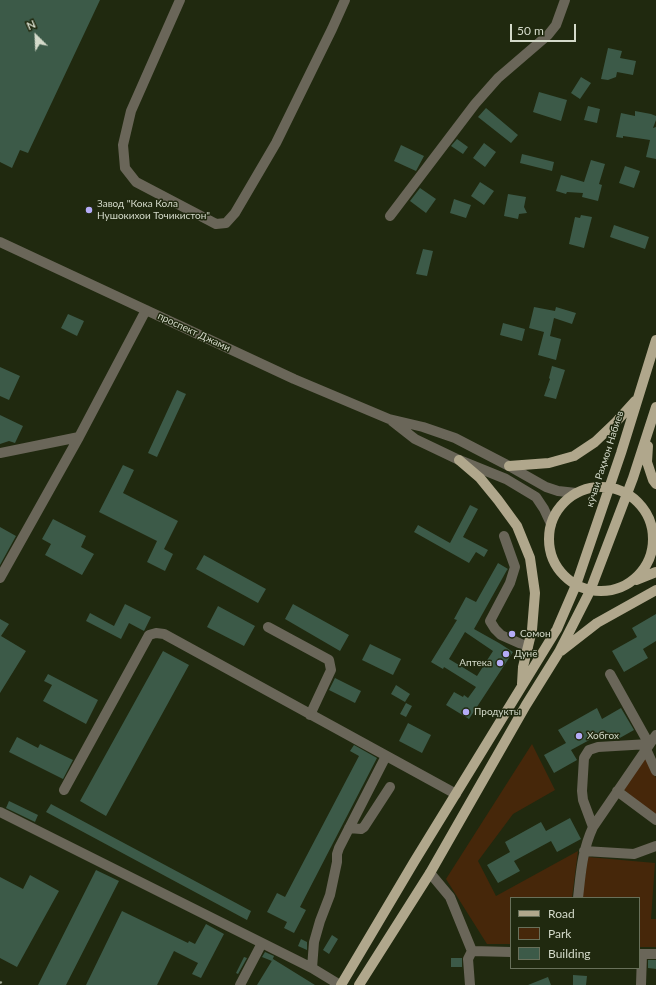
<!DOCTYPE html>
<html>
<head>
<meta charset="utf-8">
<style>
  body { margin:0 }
  #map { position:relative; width:656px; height:985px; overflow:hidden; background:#20290f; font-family:Lato,sans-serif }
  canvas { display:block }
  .legend { position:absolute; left:510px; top:897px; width:130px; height:72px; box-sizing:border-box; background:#20290f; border:1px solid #68705a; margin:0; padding:5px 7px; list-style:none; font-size:12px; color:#d4daca }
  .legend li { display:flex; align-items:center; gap:8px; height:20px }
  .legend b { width:20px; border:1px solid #68705a }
  .north { position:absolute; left:16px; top:16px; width:40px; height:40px; -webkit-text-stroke:3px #20290f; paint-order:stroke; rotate:336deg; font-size:11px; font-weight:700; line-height:16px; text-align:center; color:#d4daca }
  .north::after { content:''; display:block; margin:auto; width:14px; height:18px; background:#d4daca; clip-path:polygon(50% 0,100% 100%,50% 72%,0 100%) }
  .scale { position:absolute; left:510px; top:24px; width:66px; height:18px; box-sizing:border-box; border:2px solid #d4daca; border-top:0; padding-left:5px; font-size:12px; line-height:14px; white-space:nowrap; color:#d4daca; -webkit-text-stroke:3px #20290f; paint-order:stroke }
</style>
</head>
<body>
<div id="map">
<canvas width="656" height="985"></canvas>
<ul class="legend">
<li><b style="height:5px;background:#b0a78c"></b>Road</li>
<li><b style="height:11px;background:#46270a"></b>Park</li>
<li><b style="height:11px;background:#3c5a48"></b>Building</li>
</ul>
<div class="north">N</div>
<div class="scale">50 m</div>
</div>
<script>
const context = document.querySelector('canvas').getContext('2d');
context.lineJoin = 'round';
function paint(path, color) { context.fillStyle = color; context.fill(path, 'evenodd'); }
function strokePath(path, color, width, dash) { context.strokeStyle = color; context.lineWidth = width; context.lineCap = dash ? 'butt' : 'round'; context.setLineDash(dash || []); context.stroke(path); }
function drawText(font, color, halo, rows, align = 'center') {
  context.font = font + ' Lato,sans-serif'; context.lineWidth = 3; context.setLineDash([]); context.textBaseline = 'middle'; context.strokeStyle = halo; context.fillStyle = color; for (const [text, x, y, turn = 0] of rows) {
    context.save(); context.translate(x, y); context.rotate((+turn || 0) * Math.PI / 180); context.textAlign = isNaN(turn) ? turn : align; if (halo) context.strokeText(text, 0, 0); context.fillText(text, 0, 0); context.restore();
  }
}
paint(new Path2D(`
  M532,744L555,790L513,814L478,861L496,896L578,851L572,898H511V944H487L446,879Z
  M646,757L656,778V816L623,789Z
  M588,857L655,863L651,919H656V947H639V898H582Z`), '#46270a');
paint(new Path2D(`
  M0,0H100L28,153L20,150L12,168L0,162Z
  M608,48L622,51L620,58L636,61L633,75L617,72L616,77L608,80L601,79Z
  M581,77L591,83L580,99L571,93Z
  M539,92L567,100L561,121L533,112Z
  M588,106L600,109L597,123L584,120Z
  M486,108L518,135L511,143L478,117Z
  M635,111L651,114L656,116V120L653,128L656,127V159L646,157L650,140L623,136V138L616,137L621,113L635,116Z
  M457,139L468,147L463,154L451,146Z
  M484,143L496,152L485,167L473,158Z
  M401,145L424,156L416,171L394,161Z
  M522,154L554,162L552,171L520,163Z
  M591,160L605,164L599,184L602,185L598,201L582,197L583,193L567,192L566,194L556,191L561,175L584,182Z
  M625,166L640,171L634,188L619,183Z
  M480,182L494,191L484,205L471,196Z
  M420,188L436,199L426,213L410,201Z
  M508,194L526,197L524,207L527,213L519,214L518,219L504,216Z
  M454,199L471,205L466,218L450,213Z
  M581,215L592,217L584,248L569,244L575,217L580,218Z
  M614,225L649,237L645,249L610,237Z
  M423,249L433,251L427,276L416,274Z
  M534,307L555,311L556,307L576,313L572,324L554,318L550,336L561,339L556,360L538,355L544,332L529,328Z
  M68,314L84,321L77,336L61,328Z
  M503,323L525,329L522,341L500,335Z
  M552,366L565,370L556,399L544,396L550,379L549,378Z
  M0,367L20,376L9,400L0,396Z
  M177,390L186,394L157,457L148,453Z
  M0,415L23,426L15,443L9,441L0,444Z
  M123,465L134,470L123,493L178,521L164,549L173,554L165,571L147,562L157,541L99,512Z
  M470,505L478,509L463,537L488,550L484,557L476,552L469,563L414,532L418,525L450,543Z
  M53,519L86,536L81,547L94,554L82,575L45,555L51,544L42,539Z
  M0,527L16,536L0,565Z
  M204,555L266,589L258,603L196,569Z
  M498,563L508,569L507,570L474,629L499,643L513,652L469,719L446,705L454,692L463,697L464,695L468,698L476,687L444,667L443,669L431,662L457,620L454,619L466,597L476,602ZM465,632L493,651L477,676L449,659Z
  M125,604L151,617L144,631L129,623L121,639L86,621L90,613L114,626Z
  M293,604L349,635L340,651L285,619Z
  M218,606L255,626L244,646L207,627Z
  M656,614V641L643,649L648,658L624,672L612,651L637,637L632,628Z
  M0,619L9,624L1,636L26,651L0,693Z
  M370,644L401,659L393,675L362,660Z
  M163,651L189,665L106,816L80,801Z
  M48,674L98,700L86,724L43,701L52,685L44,681Z
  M335,678L361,691L355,703L329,690Z
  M396,685L410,694L405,702L391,694Z
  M406,703L412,706L406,717L400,714Z
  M597,708L602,719L621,708L634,730L618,739L611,740L606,731L571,750L577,760L554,773L544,755L566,743L558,730Z
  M408,723L431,735L422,753L399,741Z
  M17,737L38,748L40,744L73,760L63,779L9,752Z
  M354,745L377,758L300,907L306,910L294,933L284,928L287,922L267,912L277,893L285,897L359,756L350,751Z
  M9,801L38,815L35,822L6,808Z
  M51,804L251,911L247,920L46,812Z
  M570,818L581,839L557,852L551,841L514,861L520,871L498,883L487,865L510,852L505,842L541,822L546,831Z
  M96,870L119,881L66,985H38Z
  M30,875L59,891L17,967L0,958V877L23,889Z
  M122,911L188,943L189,941L195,944L206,924L224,934L201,978L192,974L198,963L174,951L157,985H86Z
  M332,935L338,939L329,954L323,950Z
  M301,939L307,942V950L298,946Z
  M265,952L274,956L272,961L262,957Z
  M244,957L247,958L238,974L236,973Z
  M451,958H462V967H451Z
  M273,959L315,985H257Z
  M648,960H656V969L648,968Z
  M573,975L587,976L586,985H573Z
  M548,977L551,985H528Z`), '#3c5a48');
strokePath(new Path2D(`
  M180,0L131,111L123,145L125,168L136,182L216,224L226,223L235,213L276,143L332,29L345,0
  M390,216L475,104L498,78L548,35L556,25L565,0
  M0,242L294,379L389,419L423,427L455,438L509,466L546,487L558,491L576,493
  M392,421L415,439L459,460L506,479L536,497L544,509L551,524
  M0,453L79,437
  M504,536L515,567L510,583L490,621L495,629L501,635L528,647
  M0,578L79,437L146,310
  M268,627L329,660L331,670L310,715
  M646,749L656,771
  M64,790L149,635L156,633L164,634L456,794
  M617,791L656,820
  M0,812L312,968L340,985
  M593,827L583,800L582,791L584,758L589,750L598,747L649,744L610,674
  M349,828L361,829L364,827L390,787
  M584,851L634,854L656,846
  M430,873L450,897L472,951L511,952
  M578,898C581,872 582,851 593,827L656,735
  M639,954H656
  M312,968L314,942L320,921L330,895L337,862V854L339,848L386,756
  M240,985L262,943
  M470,985L468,959L472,951
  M641,985L642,954`), '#6a6659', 10);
strokePath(new Path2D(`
  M648,446L647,462L653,480L656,484
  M459,460L480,478L498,500L517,526L530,558L535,593L532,630L523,667L522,684
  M509,466L549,463L574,456L595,442L616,422L635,401
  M549 539a52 52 0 1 1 104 0a52 52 0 1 1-104 0Z
  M636,580L656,572
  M561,651L597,623L656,590
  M341,985L414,862L557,629L576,585L621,453L656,340
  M359,985L430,873L526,705L559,652L590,591L633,478L656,407`), '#b0a78c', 10);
strokePath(new Path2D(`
  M0,982L5,985`), '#9ea592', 2.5, [2, 4]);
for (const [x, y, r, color] of [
  [89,210,4,"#b5acf8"],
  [512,634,4,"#b5acf8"],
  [506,654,4,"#b5acf8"],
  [500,663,4,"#b5acf8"],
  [466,712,4,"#b5acf8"],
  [579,736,4,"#b5acf8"]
]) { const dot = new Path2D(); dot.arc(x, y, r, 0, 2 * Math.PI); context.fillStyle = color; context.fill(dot); strokePath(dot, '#20290f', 1.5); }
drawText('10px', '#d4daca', '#20290f', [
  ["Завод \"Кока Кола",97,204],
  ["Нушокихои Точикистон\"",97,216],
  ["Сомон",520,634],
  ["Дунё",514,654],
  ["Аптека",492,663,"right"],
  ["Продукты",474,712],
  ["Хобгох",587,736]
], 'left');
drawText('10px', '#d4daca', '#20290f', [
  ["проспект Джами",194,332,25],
  ["кӯчаи Раҳмон Набиев",605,459,-72]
]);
</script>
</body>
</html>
